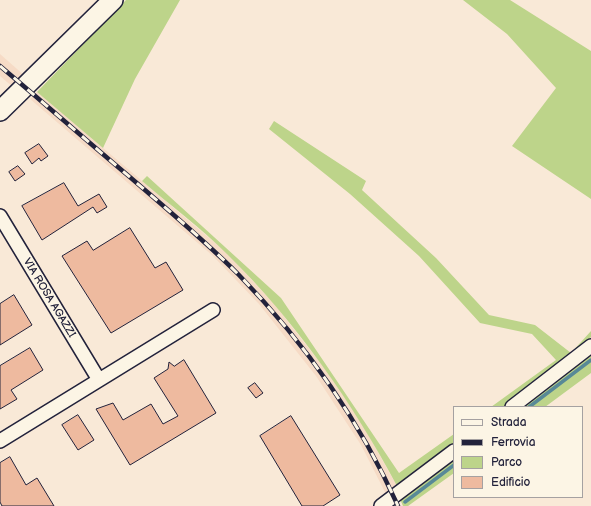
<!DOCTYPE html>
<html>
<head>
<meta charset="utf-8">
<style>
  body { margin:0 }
  #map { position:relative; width:591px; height:506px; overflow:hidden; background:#f9e9d7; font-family:"Balsamiq Sans",sans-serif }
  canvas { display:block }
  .legend { position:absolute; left:453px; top:406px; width:130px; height:92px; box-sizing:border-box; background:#fcf5e5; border:1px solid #a5a1a1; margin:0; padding:5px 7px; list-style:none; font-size:12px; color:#22223b }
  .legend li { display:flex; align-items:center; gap:8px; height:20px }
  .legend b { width:20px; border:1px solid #a5a1a1 }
</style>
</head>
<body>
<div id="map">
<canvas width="591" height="506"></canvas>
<ul class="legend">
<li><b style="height:5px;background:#fcf5e5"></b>Strada</li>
<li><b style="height:5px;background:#22223b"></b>Ferrovia</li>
<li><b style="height:11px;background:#bdd48a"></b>Parco</li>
<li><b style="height:11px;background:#eeba9f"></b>Edificio</li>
</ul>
</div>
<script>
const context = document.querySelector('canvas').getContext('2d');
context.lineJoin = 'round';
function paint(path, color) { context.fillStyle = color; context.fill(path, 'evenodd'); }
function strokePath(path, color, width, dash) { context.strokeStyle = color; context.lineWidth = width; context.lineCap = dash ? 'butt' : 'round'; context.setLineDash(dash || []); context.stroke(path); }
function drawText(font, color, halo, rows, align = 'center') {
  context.font = font + ' "Balsamiq Sans",sans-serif'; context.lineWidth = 3; context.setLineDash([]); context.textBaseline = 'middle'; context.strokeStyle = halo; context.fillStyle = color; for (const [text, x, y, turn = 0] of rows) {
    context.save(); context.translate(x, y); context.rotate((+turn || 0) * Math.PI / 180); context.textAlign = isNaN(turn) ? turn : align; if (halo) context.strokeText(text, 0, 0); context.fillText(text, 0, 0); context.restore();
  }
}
paint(new Path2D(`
  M0,54L25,76L14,88L0,76Z
  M37,92L227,253L275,305L325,369L360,420L398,488L387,496L361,445L316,376L259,304L213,256L30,99Z`), '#f6dbc6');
paint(new Path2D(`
  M126,0H180L135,79L103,148L37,92Z
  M463,0H510L591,51V199L512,146L556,88L507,34Z
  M274,121L366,181L362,190L436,258L489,315L535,325L571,353L591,331V337L576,355L505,407H491L556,360L532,334L480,323L419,256L350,194L269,129Z
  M147,176L281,298L399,473L454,434V445L398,488C353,403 296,322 227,254C201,228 170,205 142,181Z
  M591,349V373L545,407H517Z
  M454,456V473L408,506H403L399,497Z`), '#bdd48a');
strokePath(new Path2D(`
  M529,407L591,360
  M405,502L454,465`), '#588997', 3.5);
const building = new Path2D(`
  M39,144L48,156L41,161L39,158L32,164L25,153Z
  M18,166L25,174L15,181L9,172Z
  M64,183L78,206L99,194L107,207L97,213L93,207L42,240L22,206Z
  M130,228L155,268L166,262L183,290L111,333L62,256L87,241L93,250Z
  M14,295L32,325L0,345V304Z
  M30,348L43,370L11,390L17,399L0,409V366Z
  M184,360L216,413L130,465L96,409L113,403L123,420L151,404L163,424L178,416L154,378L168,369L169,362L174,366Z
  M255,383L263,393L256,398L248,388Z
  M78,415L94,440L78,450L62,425Z
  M291,416L340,495L323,506H302L260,436Z
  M10,457L26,485L37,478L54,506H2L0,502V463Z`);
paint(building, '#eeba9f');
strokePath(building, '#22223b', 1);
const street = new Path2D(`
  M0,216L99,380
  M512,407L591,346
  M0,441L213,310
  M381,506L454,451`);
const secondary = new Path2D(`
  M0,111L113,0`);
strokePath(street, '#22223b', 16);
strokePath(secondary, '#22223b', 22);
strokePath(street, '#fcf5e5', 13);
strokePath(secondary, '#fcf5e5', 19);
const rail = new Path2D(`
  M0,66C44,103 87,141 131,178C168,210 205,241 239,275C304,342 360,421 398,506`);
strokePath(rail, '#22223b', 4.5);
strokePath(rail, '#fcf5e5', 3, [9]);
drawText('11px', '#22223b', '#fcf5e5', [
  ["VIA ROSA AGAZZI",49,298,59]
]);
</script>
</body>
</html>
